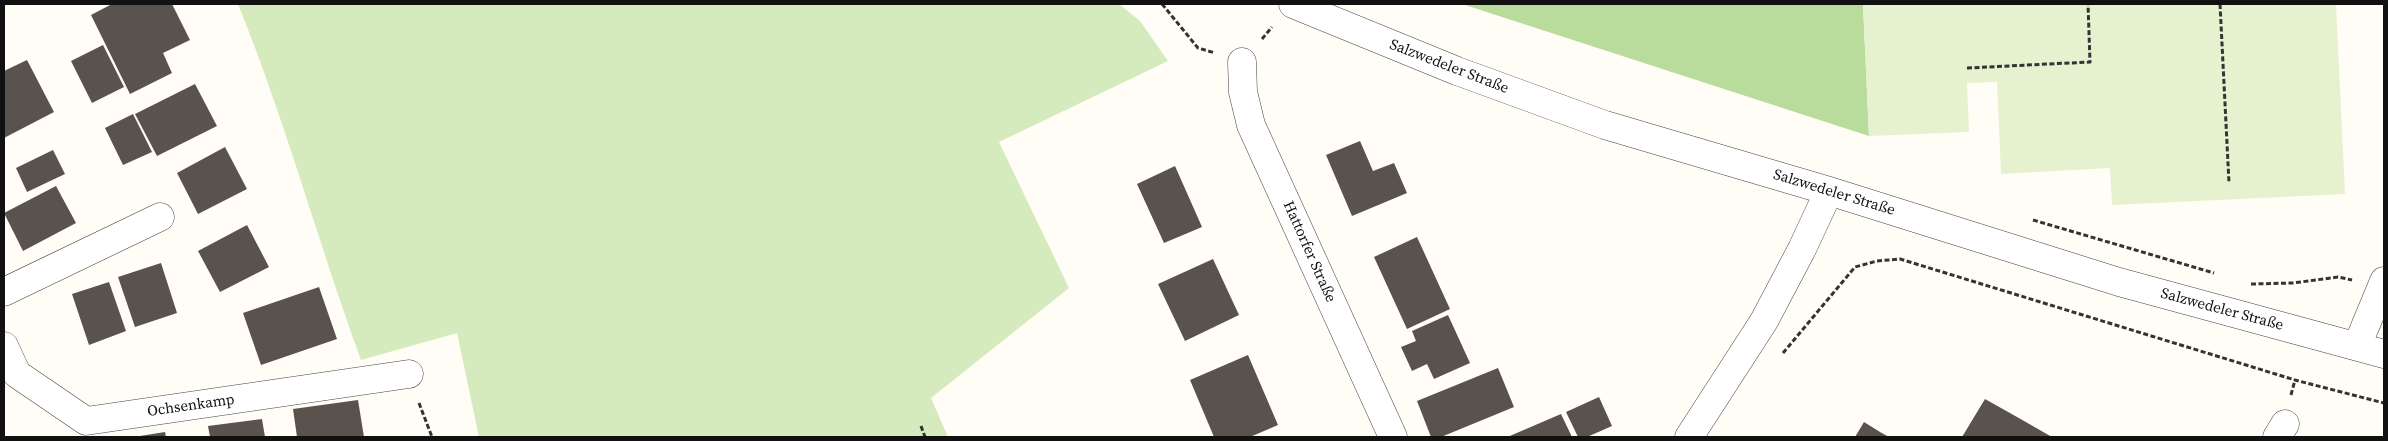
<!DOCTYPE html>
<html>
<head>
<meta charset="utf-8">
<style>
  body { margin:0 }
  #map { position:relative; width:2388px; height:441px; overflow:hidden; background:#fffdf5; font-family:"Source Serif 4",serif }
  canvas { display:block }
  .frame { position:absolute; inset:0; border:5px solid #111; pointer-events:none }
</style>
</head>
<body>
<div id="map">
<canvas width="2388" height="441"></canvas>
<div class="frame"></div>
</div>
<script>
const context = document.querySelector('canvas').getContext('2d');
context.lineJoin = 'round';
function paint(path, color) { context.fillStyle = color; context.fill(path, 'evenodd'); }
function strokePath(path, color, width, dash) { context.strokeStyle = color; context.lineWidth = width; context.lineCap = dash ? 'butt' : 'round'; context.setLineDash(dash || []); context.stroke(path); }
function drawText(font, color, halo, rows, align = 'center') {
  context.font = font + ' "Source Serif 4",serif'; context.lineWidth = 5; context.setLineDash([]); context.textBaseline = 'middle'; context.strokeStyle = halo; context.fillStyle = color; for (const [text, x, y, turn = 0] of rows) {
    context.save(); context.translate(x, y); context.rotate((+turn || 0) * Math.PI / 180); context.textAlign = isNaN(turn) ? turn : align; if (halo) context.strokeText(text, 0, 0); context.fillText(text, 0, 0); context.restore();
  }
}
paint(new Path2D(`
  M238,4H1119L1140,21L1168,61L999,142L1069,288L931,398L948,437H479L457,333L361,360C318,242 285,120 238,4Z`), '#d5ebbd');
paint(new Path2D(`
  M1462,4H1863L1869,136Z`), '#b9dc9c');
paint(new Path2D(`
  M1863,4H2336L2345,194L2112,205L2110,168L2001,174L1997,82L1967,83L1969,132L1869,136Z`), '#e6f2cf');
paint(new Path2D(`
  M112,4H172L190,40L163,53L172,73L130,94L91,15Z
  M103,45L124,87L92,103L71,61Z
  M27,60L54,112L4,138V71Z
  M195,84L217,126L157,156L135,114Z
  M133,114L152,152L123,165L105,128Z
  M1360,141L1373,171L1394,163L1407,193L1352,216L1326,155Z
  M225,147L247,189L198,214L177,173Z
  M53,150L65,174L27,192L16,168Z
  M1175,166L1202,227L1164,243L1137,184Z
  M56,186L76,223L23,251L4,213Z
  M247,225L269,267L220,292L198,251Z
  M1417,237L1450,309L1407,329L1374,257Z
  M1213,259L1239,315L1185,341L1158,284Z
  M161,263L177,313L135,327L118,277Z
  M109,282L126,331L89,345L72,294Z
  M319,287L337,339L261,365L243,313Z
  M1448,315L1470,363L1434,379L1427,364L1412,371L1401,347L1416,341L1412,331Z
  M1248,355L1278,425L1250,437H1214L1190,380Z
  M1498,368L1514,407L1441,437H1431L1417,401Z
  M1599,397L1612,426L1587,437H1578L1566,412Z
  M1985,399L2017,417L2052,437H1962Z
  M358,400L364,437H297L293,409Z
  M1561,414L1572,437H1508L1512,435Z
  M262,419L265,437H210L208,426Z
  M1864,422L1880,432L1889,437H1855Z
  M165,432L166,437H140V436Z`), '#5a524d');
const minor = new Path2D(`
  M1293,4L1457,71L1605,125L1829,191L2119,282L2384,354
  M1242,62L1243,92L1251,125L1393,437
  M4,292L160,217
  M4,346L17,374L86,421L409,374
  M2357,346L2384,281
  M1689,437L1764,321L1802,249L1829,191
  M2277,437L2285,424`);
strokePath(minor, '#444', 29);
strokePath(new Path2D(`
  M1162,4L1198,48L1215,53
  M2220,4L2229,183
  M1262,39L1272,27
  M1967,68L2090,62L2088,4
  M2033,220L2214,273
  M2251,284L2293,283L2338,277L2352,280
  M1783,353L1855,267L1877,261L1900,259L2295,380L2384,403
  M2291,395L2295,380
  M419,403L432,437
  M921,426L925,437`), '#333', 3, [5, 2.5]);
strokePath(minor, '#fff', 28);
drawText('15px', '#111', '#fff', [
  ["Salzwedeler Straße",1449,67,21],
  ["Salzwedeler Straße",1834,193,17],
  ["Hattorfer Straße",1309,252,66],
  ["Salzwedeler Straße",2222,310,15],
  ["Ochsenkamp",191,406,-8]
]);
</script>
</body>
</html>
